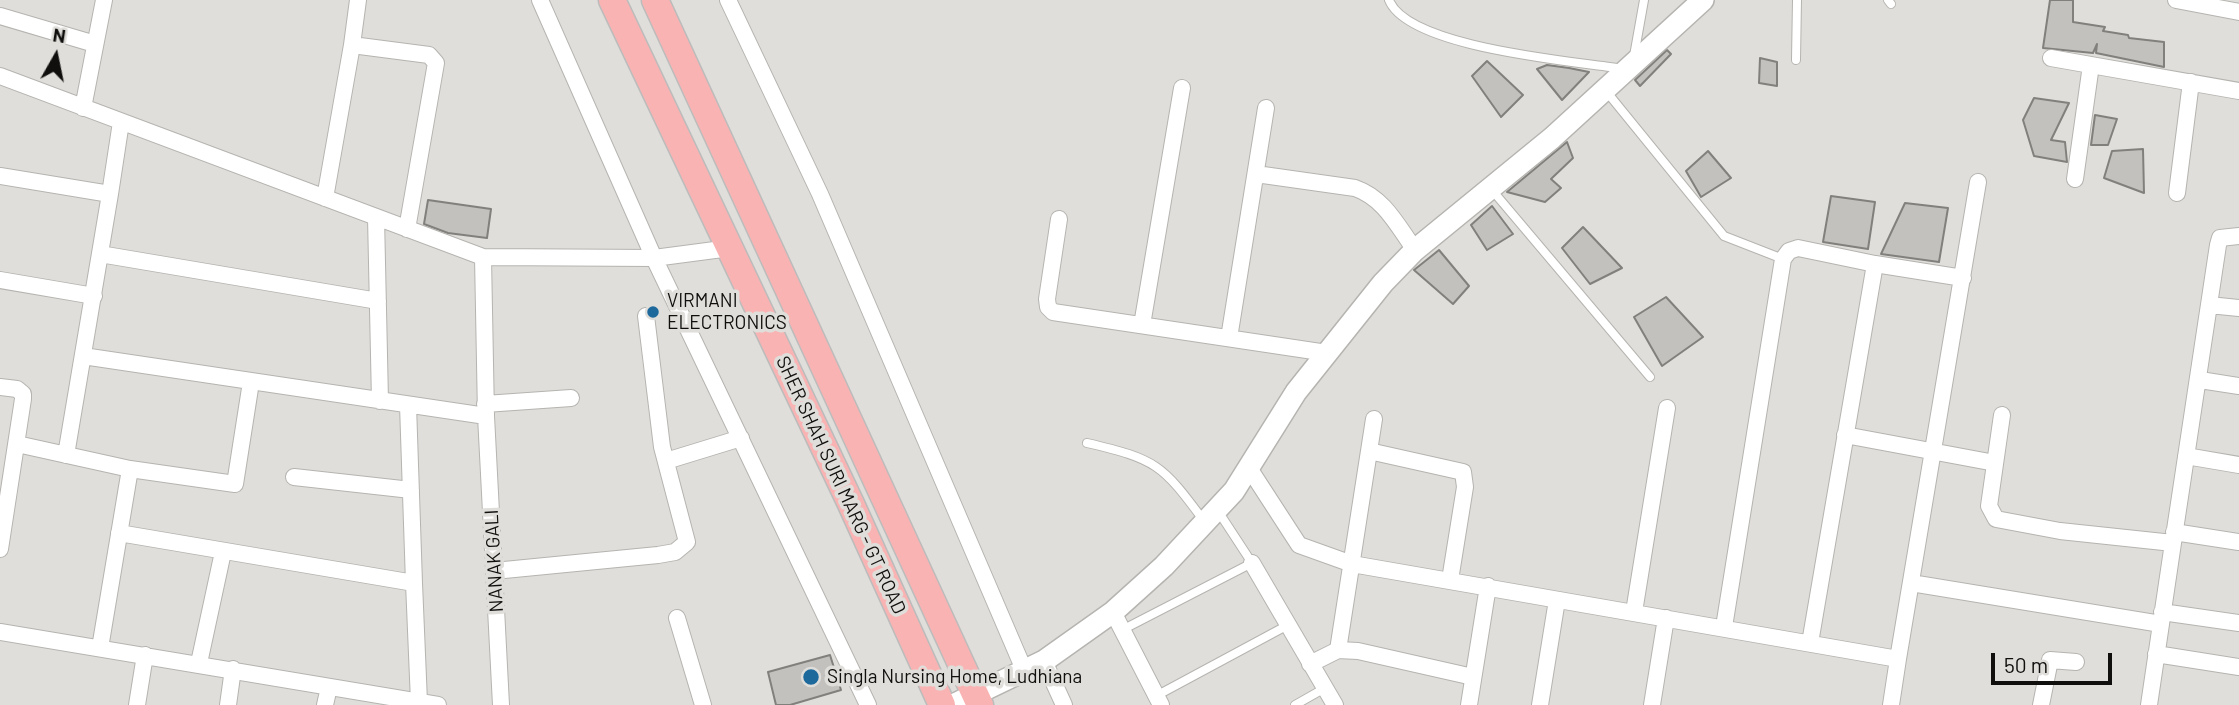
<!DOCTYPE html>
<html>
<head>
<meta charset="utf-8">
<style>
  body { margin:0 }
  #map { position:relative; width:2239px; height:705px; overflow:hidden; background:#e0deda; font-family:Barlow,sans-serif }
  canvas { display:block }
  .north { position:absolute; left:21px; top:21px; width:70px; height:70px; -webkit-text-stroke:5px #e0deda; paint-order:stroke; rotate:9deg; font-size:19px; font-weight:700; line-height:28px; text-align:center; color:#100f0e }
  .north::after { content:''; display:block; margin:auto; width:24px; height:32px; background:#100f0e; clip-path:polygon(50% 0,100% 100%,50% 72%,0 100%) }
  .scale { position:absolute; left:1991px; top:653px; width:121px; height:32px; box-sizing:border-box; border:4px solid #100f0e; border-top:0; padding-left:9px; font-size:21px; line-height:24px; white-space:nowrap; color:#100f0e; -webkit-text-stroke:5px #e0deda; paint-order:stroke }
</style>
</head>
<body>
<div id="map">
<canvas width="2239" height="705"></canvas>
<div class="north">N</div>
<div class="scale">50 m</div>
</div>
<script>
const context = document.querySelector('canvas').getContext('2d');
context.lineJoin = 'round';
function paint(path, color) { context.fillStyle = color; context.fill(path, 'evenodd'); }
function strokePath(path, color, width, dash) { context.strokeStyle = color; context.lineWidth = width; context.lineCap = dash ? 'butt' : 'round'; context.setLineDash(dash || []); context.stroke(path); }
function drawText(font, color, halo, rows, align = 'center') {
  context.font = font + ' Barlow,sans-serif'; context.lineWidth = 7; context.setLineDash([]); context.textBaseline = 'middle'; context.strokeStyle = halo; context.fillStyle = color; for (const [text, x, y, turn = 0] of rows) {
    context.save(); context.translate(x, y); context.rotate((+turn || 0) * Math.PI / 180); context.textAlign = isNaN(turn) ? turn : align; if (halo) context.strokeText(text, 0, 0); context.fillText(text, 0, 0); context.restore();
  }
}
const building = new Path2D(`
  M2050,0H2073V22L2105,27L2103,31L2128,35L2129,38L2164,42V67L2096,53L2097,44L2093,53L2043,48Z
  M1667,50L1671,54L1640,86L1635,80Z
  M1760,58L1777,62V86L1759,83Z
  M1487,61L1523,95L1501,117L1472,76Z
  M1547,65L1569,68L1589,72L1562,100L1537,69Z
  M2034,98L2069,103L2051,140L2065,142L2067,162L2034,156L2023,120Z
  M2095,115L2117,119L2108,145H2091Z
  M1567,142L1573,158L1551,179L1561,188L1545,202L1507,192Z
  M2143,149L2144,193L2104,178L2112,151Z
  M1708,151L1731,178L1701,197L1686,171Z
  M1831,196L1875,202L1868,249L1823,242Z
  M428,200L491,209L487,238L448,233L424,224Z
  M1905,203L1948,208L1939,262L1881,254Z
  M1492,206L1513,234L1487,250L1471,225Z
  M1583,227L1622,268L1590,284L1562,248Z
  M1439,250L1469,286L1453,304L1414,270Z
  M1666,297L1703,337L1662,366L1634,317Z
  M830,655L841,690L790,705H776L768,672Z`);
paint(building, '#c3c1bd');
strokePath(building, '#82807d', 2);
const service = new Path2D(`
  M1389,0C1408,48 1573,61 1623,69
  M1888,0L1891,4
  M1634,56L1644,0
  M1796,60L1797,0
  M1606,91L1724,236L1783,259
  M1492,190L1650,377
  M1087,443C1156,459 1162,464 1204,521
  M1120,631L1252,563L1218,511
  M1156,696L1288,625
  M1295,705L1325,688`);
const minor = new Path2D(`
  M358,0L352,45L429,55L436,63L407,229
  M540,0L654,258L868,705
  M728,0L820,194L1025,672
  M2176,0L2239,12
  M0,16L95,44
  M2051,58L2239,91
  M0,76L483,257L654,258L730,248
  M83,108L104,0
  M1256,174L1355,188C1384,198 1397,225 1415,250
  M0,176L110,194L121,122
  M2075,179L2091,65
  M2177,193L2191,82
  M325,198L352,45
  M376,217L380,401
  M1059,219L1047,299L1048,307L1053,312L1327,353
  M100,254L378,301
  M1875,264L1963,278
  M0,280L94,296
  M2209,305L2239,308
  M1142,325L1182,88
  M1229,338L1266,108
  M83,356L486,416L483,257
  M2200,380L2239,386
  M0,387L17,389L23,394V399L0,549
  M485,404L571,398
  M408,405L414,583
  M2002,415L1989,506L1996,519L2060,531L2173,543L2149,705
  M486,416L501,705
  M1845,435L1995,463
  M17,444L130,469L100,648
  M1369,451L1463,472L1465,487L1450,580
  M66,455L110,194
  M2186,456L2239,465
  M666,461L741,438
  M1249,468L1299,545L1352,564L1898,659L1891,705
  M130,469L235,484L251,382
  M294,477L411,490
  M2174,532L2239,542
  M119,533L414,583L419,702
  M2173,543L2218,245L2220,238L2239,236
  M1252,563L1335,705
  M494,571L658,555L675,552L687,542L662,447L646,316
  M1911,583L2161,624
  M1113,612L1161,705
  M1634,612L1667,408
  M2162,612L2239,623
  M677,618L703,705
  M1724,627L1783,259L1789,251L1798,248L1875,264L1810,643
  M0,632L438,705
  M1338,650L1374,419
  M2156,654L2239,667
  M1898,659L1978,182
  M1044,661L1064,705
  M199,663L223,552
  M1310,664L1338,650L1358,651L1473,677
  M137,705L145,655
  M228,705L233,669
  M325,705L329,687
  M1469,705L1488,586
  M1540,705L1557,600
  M1652,705L1666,618
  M2041,705L2050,660L2076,662`);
const tertiary = new Path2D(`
  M953,705L1044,661L1113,612L1164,566L1234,491L1296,392L1383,283L1415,250L1552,138L1703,0`);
const primary = new Path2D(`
  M612,0L851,504L942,705
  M655,0L980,705`);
strokePath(service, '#b5b4b0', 10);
strokePath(minor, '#b5b4b0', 18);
strokePath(tertiary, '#b5b4b0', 24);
strokePath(primary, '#bcbcbc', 29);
strokePath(service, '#fff', 8);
strokePath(minor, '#fff', 16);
strokePath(tertiary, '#fff', 21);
strokePath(primary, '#f9b3b3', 26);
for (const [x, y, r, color] of [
  [653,312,7,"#1d699c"],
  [811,677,9,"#1d699c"]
]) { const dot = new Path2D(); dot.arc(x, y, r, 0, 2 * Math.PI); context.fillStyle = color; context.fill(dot); strokePath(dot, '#e0deda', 2.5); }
drawText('19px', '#100f0e', '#e0deda', [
  ["VIRMANI",667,301],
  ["ELECTRONICS",667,323],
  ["Singla Nursing Home, Ludhiana",827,677]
], 'left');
drawText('19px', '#100f0e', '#e0deda', [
  ["SHER SHAH SURI MARG - GT ROAD",841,485,65],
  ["NANAK GALI",494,561,-93]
]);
</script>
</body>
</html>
